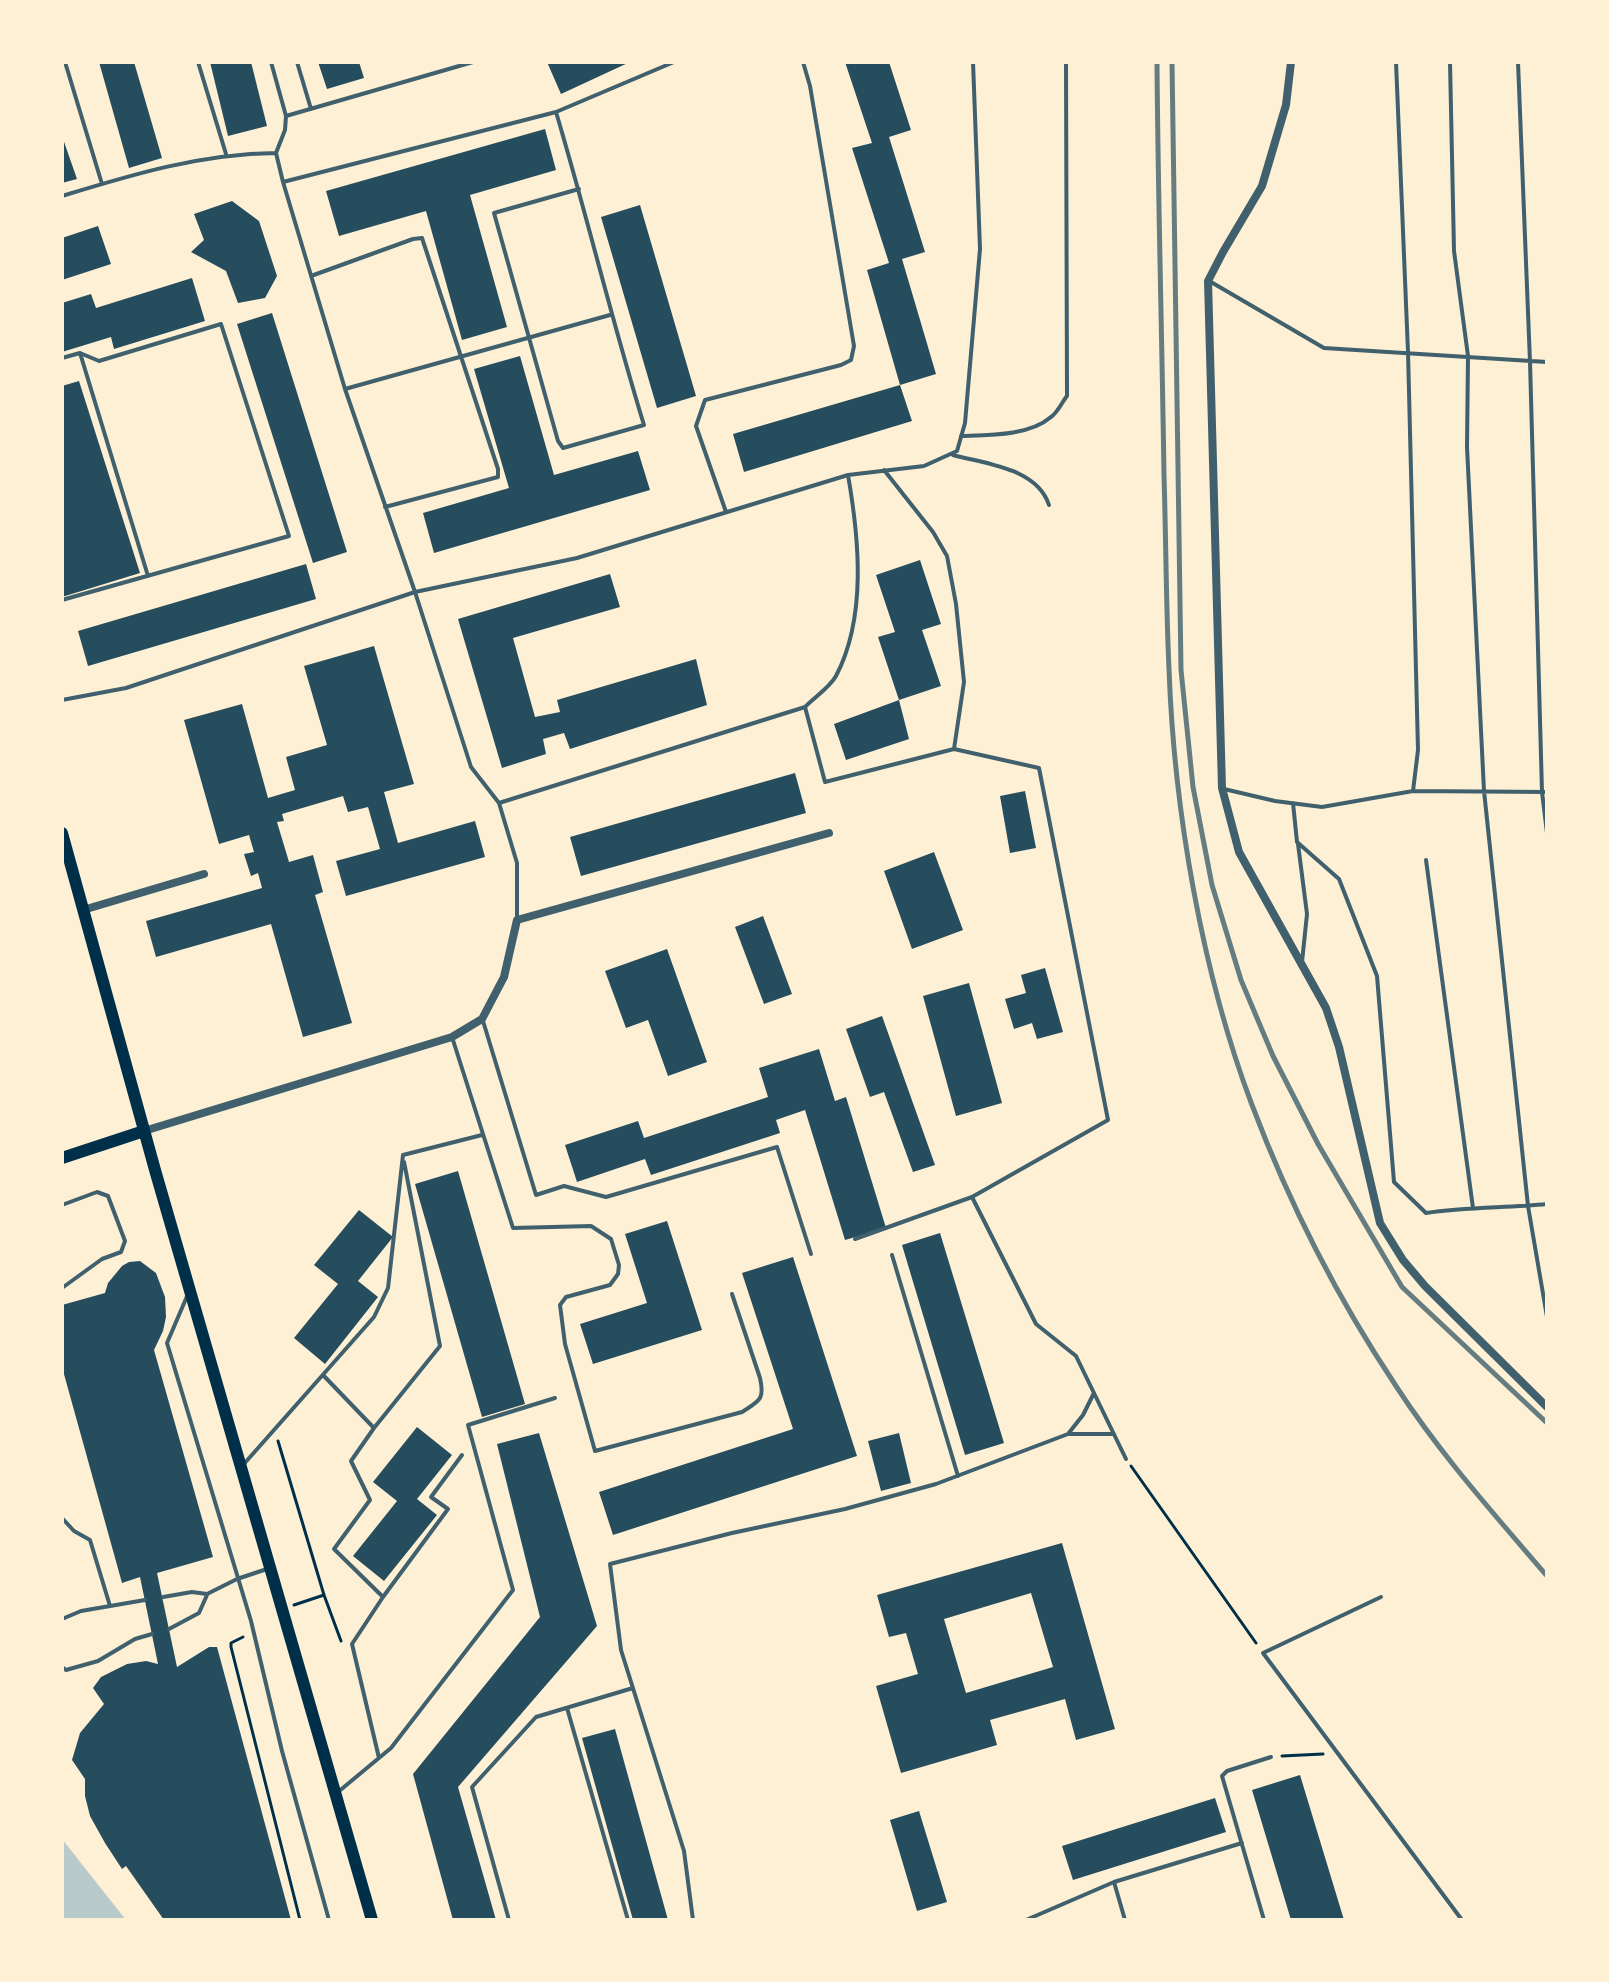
<!DOCTYPE html>
<html>
<head>
<meta charset="utf-8">
<style>
  body { margin:0 }
  #map { position:relative; width:1609px; height:1982px; overflow:hidden; background:#fdf0d5; font-family:"Nunito Sans",sans-serif }
  canvas { display:block }
  .frame { position:absolute; inset:0; border:64px solid #fdf0d5; pointer-events:none }
</style>
</head>
<body>
<div id="map">
<canvas width="1609" height="1982"></canvas>
<div class="frame"></div>
</div>
<script>
const context = document.querySelector('canvas').getContext('2d');
context.lineJoin = 'round';
function paint(path, color) { context.fillStyle = color; context.fill(path, 'evenodd'); }
function strokePath(path, color, width, dash) { context.strokeStyle = color; context.lineWidth = width; context.lineCap = dash ? 'butt' : 'round'; context.setLineDash(dash || []); context.stroke(path); }
paint(new Path2D(`
  M62,1839L126,1920H62Z`), '#b9caca');
paint(new Path2D(`
  M99,62H134L162,158L129,168Z
  M210,62H251L267,126L228,136Z
  M318,62H359L364,78L327,89Z
  M547,62H630L561,94Z
  M845,62H889L911,130L889,137L925,252L902,259L936,374L900,385L912,421L744,472L733,434L900,385L867,270L889,263L852,148L872,143Z
  M545,129L556,170L470,195L507,327L462,340L426,211L339,236L326,191Z
  M62,136L77,179L62,183Z
  M232,201L259,221L277,276L265,298L238,303L226,271L191,252L204,240L194,214Z
  M640,205L696,396L657,408L601,217Z
  M98,226L111,264L62,280V238Z
  M192,278L205,321L114,349L111,337L62,352V303L91,294L96,308Z
  M272,313L347,552L313,563L237,324Z
  M520,356L554,475L638,451L650,490L434,553L423,513L509,488L474,369Z
  M79,381L140,573L62,597V386Z
  M920,560L941,624L922,630L941,686L899,700L909,739L846,760L834,724L899,700L878,637L895,632L876,575Z
  M306,564L316,599L88,666L78,631Z
  M610,574L620,607L513,638L535,717L560,712L557,700L696,659L707,705L570,749L564,733L543,739L546,754L502,768L458,619Z
  M374,646L414,784L384,792L398,843L475,821L485,857L346,896L336,861L380,849L368,807L348,812L343,796L282,814L284,821L277,822L289,862L313,855L323,892L315,895L352,1023L303,1037L271,924L156,957L146,921L262,888L258,873L251,876L244,854L254,852L249,835L219,844L184,720L242,704L268,798L295,790L286,757L327,745L304,666Z
  M795,773L806,813L581,876L570,837Z
  M1025,791L1036,848L1010,853L1000,796Z
  M934,852L963,930L912,949L884,871Z
  M763,916L792,994L764,1004L735,927Z
  M667,949L707,1062L668,1076L648,1020L626,1028L605,971Z
  M1045,968L1063,1032L1037,1039L1032,1023L1014,1029L1005,999L1026,993L1021,975Z
  M969,983L1002,1103L956,1116L923,996Z
  M882,1016L935,1165L913,1172L884,1092L870,1097L846,1029Z
  M819,1049L835,1101L846,1097L886,1228L845,1240L805,1110L776,1120L780,1133L651,1175L645,1159L577,1182L565,1145L638,1121L644,1138L768,1097L759,1068Z
  M458,1171L525,1404L482,1417L415,1184Z
  M359,1210L393,1237L358,1281L378,1297L325,1364L294,1338L338,1284L314,1265Z
  M667,1221L702,1330L593,1364L580,1324L647,1303L625,1234Z
  M940,1233L1004,1443L965,1455L902,1245Z
  M793,1257L857,1456L613,1535L599,1492L793,1429L742,1273Z
  M140,1261L156,1273L165,1297L166,1317L163,1331L154,1350L213,1557L157,1573L177,1667L209,1647H217L291,1920H164L126,1866L122,1869L105,1843L90,1816L85,1796V1779L72,1760L80,1733L104,1704L93,1688L101,1677L127,1664L146,1661L158,1664L140,1577L122,1583L62,1367V1305L105,1293L108,1283L122,1266L129,1262Z
  M417,1427L452,1455L417,1499L437,1515L384,1581L353,1556L397,1501L373,1482Z
  M539,1433L597,1626L458,1787L496,1920H453L413,1774L540,1617L497,1444Z
  M899,1433L911,1483L881,1491L868,1441Z
  M1062,1543L1115,1729L1076,1740L1065,1699L990,1720L997,1745L901,1773L876,1686L918,1674L906,1633L889,1637L877,1595ZM1031,1593L1053,1667L966,1693L944,1619Z
  M615,1729L668,1920H633L582,1738Z
  M1300,1775L1344,1920H1291L1252,1790Z
  M1215,1798L1226,1832L1073,1880L1062,1846Z
  M919,1811L947,1902L917,1911L890,1820Z`), '#264d5e');
strokePath(new Path2D(`
  M278,1441L324,1595
  M1131,1466L1256,1643
  M294,1605L324,1595L341,1641
  M243,1637L231,1643V1647L300,1920
  M1282,1756L1323,1754`), '#003049', 3);
strokePath(new Path2D(`
  M65,62L102,184
  M198,62L226,154
  M271,62L286,116L285,130L276,153L283,182L345,389L415,592L471,767L499,803L517,863V918
  M297,62L311,109
  M1396,62L1408,352L1418,750L1413,791
  M1450,62L1454,251L1468,356L1467,447L1484,791L1528,1206L1547,1317
  M1518,62L1530,362L1542,792L1547,833
  M556,112C587,216 612,321 644,425L563,448L558,441L494,213L579,189
  M286,116L473,62
  M283,182L556,112L674,62
  M62,196C134,174 200,154 276,153
  M311,276L413,239L422,238L498,469V477L385,507
  M1211,282L1324,348L1547,362
  M80,353L148,576
  M62,358L80,353L99,361L221,324L289,536L62,600
  M345,389L610,315
  M961,436C989,435 1029,436 1051,417C1058,412 1062,402 1067,396L1066,62
  M953,455C986,464 1037,468 1049,505
  M884,470L933,532L947,556L956,604L964,682L954,749
  M726,512L696,426L705,400L841,365L851,360L854,346L810,86L803,62
  M62,700L126,688L415,592L577,558L848,475L924,466L957,451L965,423L980,249L973,62
  M805,707C815,697 830,687 836,676C867,617 859,538 848,475
  M1224,789L1275,801L1322,807L1413,791L1547,792
  M499,803L805,707L825,782L954,749L1039,768L1108,1120L972,1197
  M1293,803L1297,842L1339,879L1377,976L1394,1182L1426,1213C1466,1207 1507,1208 1547,1204
  M1298,844L1307,914L1302,962
  M1426,860L1473,1208
  M483,1021L536,1195L564,1186L606,1197L777,1147L811,1254
  M452,1037L513,1228L591,1226L611,1239L619,1265L618,1274L610,1285L566,1297L560,1305L565,1344L595,1451L742,1412C759,1401 765,1400 760,1378L732,1294
  M403,1155L482,1135
  M62,1205L97,1192L108,1196L125,1241L121,1252L102,1259L62,1288
  M855,1239L972,1197L1036,1324L1076,1356L1126,1459
  M892,1255L958,1476
  M188,1294L167,1343L251,1621L282,1751L329,1920
  M323,1375L374,1428L351,1461L370,1500L334,1549L383,1597L352,1644L379,1758
  M374,1428L440,1346L404,1162
  M1068,1434L1083,1415L1094,1393
  M243,1465L374,1317L388,1288L403,1155
  M62,1518L74,1531L90,1540L110,1606
  M163,1597L192,1592L207,1594L237,1579L267,1569
  M383,1597L448,1509L431,1497L462,1455
  M1381,1597L1263,1653L1462,1920
  M62,1619L81,1611L145,1600
  M169,1629L199,1613L207,1595
  M62,1667L66,1670L98,1661L135,1639L152,1634
  M567,1708L628,1920
  M338,1792L391,1748L513,1590L468,1425L555,1398
  M1114,1882L1125,1920
  M509,1920L472,1787L536,1717L633,1688
  M693,1920L684,1851L621,1650L610,1564L732,1533L845,1509L936,1484L1068,1434H1114
  M1026,1920L1114,1882L1242,1843
  M1264,1920L1222,1776L1227,1771L1271,1757`), '#3f606c', 4);
strokePath(new Path2D(`
  M1291,62L1286,105L1262,186L1223,252L1208,281L1222,788L1239,852L1326,1008L1339,1047L1380,1223L1403,1260L1425,1286L1547,1407
  M83,910L204,874
  M144,1131L452,1037L482,1019L504,977L517,920L829,833`), '#3f606c', 8);
strokePath(new Path2D(`
  M62,833L155,1170L372,1920
  M62,1158L144,1131`), '#003049', 12);
strokePath(new Path2D(`
  M1157,62C1158,200 1162,337 1164,475C1166,540 1166,605 1169,669C1174,810 1202,973 1252,1105C1289,1203 1338,1299 1396,1386C1440,1454 1495,1515 1547,1576
  M1172,62L1181,670L1193,787L1212,885L1241,980L1273,1056L1318,1144L1402,1287L1547,1423`), '#657d81', 5);
</script>
</body>
</html>
